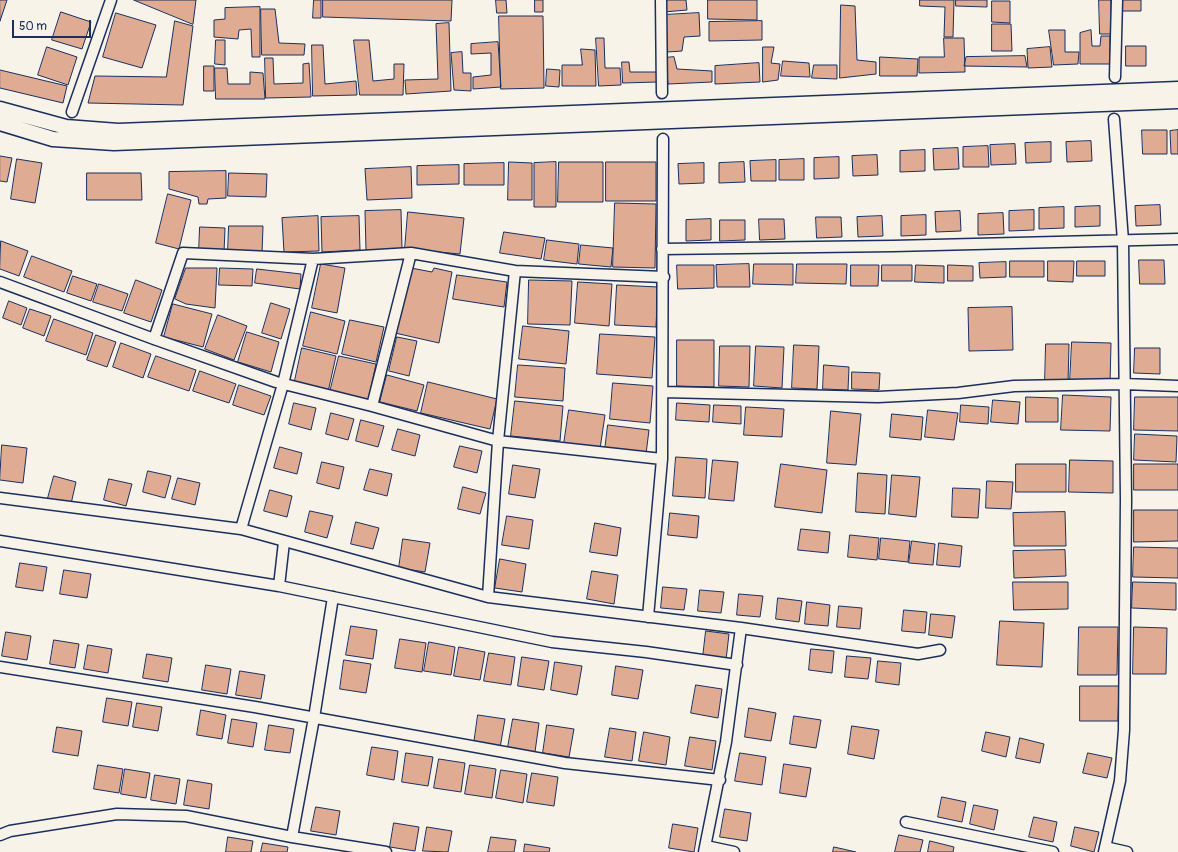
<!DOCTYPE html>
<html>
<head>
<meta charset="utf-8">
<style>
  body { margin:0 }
  #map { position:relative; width:1178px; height:852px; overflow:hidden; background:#f7f3e8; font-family:Pangolin,sans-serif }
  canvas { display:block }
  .scale { position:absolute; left:12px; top:20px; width:79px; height:18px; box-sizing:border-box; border:2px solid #1b2f5e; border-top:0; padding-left:5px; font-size:12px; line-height:14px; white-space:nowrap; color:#1b2f5e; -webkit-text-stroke:3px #f7f3e8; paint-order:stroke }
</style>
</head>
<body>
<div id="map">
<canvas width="1178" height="852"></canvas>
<div class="scale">50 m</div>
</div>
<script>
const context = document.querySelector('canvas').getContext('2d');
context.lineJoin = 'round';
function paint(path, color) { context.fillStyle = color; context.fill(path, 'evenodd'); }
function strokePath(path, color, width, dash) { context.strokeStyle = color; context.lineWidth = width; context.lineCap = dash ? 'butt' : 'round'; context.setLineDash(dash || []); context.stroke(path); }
const building = new Path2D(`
  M0,0H7L0,21Z
  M134,0H196L193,24Z
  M314,0H321V18H313Z
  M323,0H452L451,21L323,17Z
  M496,0H506L507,13H497Z
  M535,0H543V12H535Z
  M664,0H686L687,10L664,12Z
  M708,0H757V20L708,19Z
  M920,0H954L953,37H944L945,7L920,6Z
  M956,0H987V7L956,6Z
  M1099,0H1111V34H1100Z
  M1121,0H1141V11H1121Z
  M992,1H1010V23L992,22Z
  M841,5L855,6L857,60L876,62V74L840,78Z
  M260,7V57H252L251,29L239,30L238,39L214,37V20L225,19V8Z
  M261,9H275L279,43L305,44L304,55H262Z
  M61,12L91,22L82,49L52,40Z
  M116,13L156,25L142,68L103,57Z
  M699,13L700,36L684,37L682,51L667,52L664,15Z
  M499,16H543L544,88L501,89Z
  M175,21L193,26L183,105L88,103L95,76L166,77Z
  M762,21V40L709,41V22Z
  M449,23L451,91L406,94L405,80L438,79L436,24Z
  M992,24H1011L1012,51H992Z
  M1049,30H1065V52H1079L1078,64L1054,65Z
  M1091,30L1092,46H1100L1101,36H1110V64H1080V33Z
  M596,38H604L605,68H620L621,85L599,86Z
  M944,38H964L965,72L919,73V57H944Z
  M216,40H225V65L215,64Z
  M354,40H369L373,81L394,79V64H404L403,95H360Z
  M498,42L501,87L473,89V77L491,75V53L471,54V44Z
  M312,45H323L325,84L356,81L357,95L313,96Z
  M1126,46H1146V66H1126Z
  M47,47L77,57L68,85L38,75Z
  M763,47H774L771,63L780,64L778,80L763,82Z
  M1050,47L1052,67L1028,68L1027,49Z
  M581,49L595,50L596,86H562V65H582Z
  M462,52L463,73H471V91L454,90L451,53Z
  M1025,56L1027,67L964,66L966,57Z
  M674,57L677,69L712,71V82L668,84L665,58Z
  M880,57L918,59L917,76H880Z
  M265,58H273L274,84L303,83V64L309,63L311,97L266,98Z
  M783,61L809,63L810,77L781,76Z
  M622,62H629L630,72H657V82L623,83Z
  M759,63L760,82L715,84V66Z
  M814,65H837V79L812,78Z
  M204,66H214V91H204Z
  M215,68H227L228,84H250V72L263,73L265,99H216Z
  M547,69L560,70L559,87L546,86Z
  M0,70L67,86L63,103L0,88Z
  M1142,130H1167V154H1143Z
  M1178,130V154H1171L1170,131Z
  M1091,141L1092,161L1067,162L1066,142Z
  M1051,142V162L1026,163L1025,143Z
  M1015,144L1016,164L991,165L990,145Z
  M988,146L989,167H963V147Z
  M958,148L959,169L934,170L933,149Z
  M925,150V171L900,172V151Z
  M877,155L878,175L853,176L852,156Z
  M0,156L12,158L7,182L0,181Z
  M839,157V178L814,179V158Z
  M17,159L42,163L35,203L11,199Z
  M804,159V180H779V160Z
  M776,160V181H751L750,161Z
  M509,162L532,163V200H508Z
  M556,162V207H534V163Z
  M559,162H603V202H558Z
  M606,162H656V201H606Z
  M744,162L745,182L719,183V163Z
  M504,163V185H464V164Z
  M704,163V183L679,184L678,164Z
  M459,165V184L417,185V166Z
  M411,167L412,198L367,200L365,169Z
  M226,171V198L208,199L207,204H199L198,197L169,189V172Z
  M87,173H141L142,200H87Z
  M229,173L267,174L266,197L228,196Z
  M168,194L191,200L179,249L156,243Z
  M615,203L656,204L655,268L613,267Z
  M1160,205L1161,225L1136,226L1135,206Z
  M1100,206V226L1075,227V207Z
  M1064,207V228L1039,229V208Z
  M401,210L402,249L366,250L365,211Z
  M1034,210V230L1009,231V211Z
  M960,211L961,231L936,232L935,212Z
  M408,212L464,218L460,254L405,249Z
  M1003,213L1004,234L978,235V214Z
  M926,215V235L901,236V216Z
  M318,216L319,251L284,252L282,218Z
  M359,216L360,250L322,252L321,217Z
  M882,216L883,236L858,237L857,217Z
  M816,217H841L842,237L817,238Z
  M711,219V240L686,241V220Z
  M759,219H784L785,239L760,240Z
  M720,220H745V240L720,241Z
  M229,226H263L262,253L228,252Z
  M200,227L225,228L224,253L199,252Z
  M504,232L545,238L541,259L500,253Z
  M547,240L579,244L577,264L544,260Z
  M1,241L28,251L19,276L0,269Z
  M581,245L613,248L611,267L579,264Z
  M32,256L72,271L64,292L24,277Z
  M1139,260H1164L1165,284H1140Z
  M1010,261H1044V277H1010Z
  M1048,261H1074L1073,282L1048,281Z
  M1077,261H1105V276H1077Z
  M1006,262V277L980,278L979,263Z
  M321,264L345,268L337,313L312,308Z
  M749,264L750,287H717L716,265Z
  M754,264H793V285L753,284Z
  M797,264H847L846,284L796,283Z
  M677,265H714V288L678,289Z
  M851,265H879L878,286H851Z
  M882,265H912V281H882Z
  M916,265L944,266V283L915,282Z
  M948,265L973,266V281H948Z
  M186,268H217L215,308L186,304L175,299Z
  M220,268L253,269L252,286L219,285Z
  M411,268L432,272L434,268L452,272L439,343L395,333Z
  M257,269L301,274L300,289L255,283Z
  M457,275L507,282L504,307L453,299Z
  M73,276L97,284L91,301L67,293Z
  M136,280L162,290L151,322L124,313Z
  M529,280L572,281L570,325L528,324Z
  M578,282L612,284L609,326L575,323Z
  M99,284L128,294L122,311L93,302Z
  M617,285L658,287L656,327L615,325Z
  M9,301L27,308L21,325L3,318Z
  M271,303L290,309L281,339L262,333Z
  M173,304L212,314L203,347L164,337Z
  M1012,307L1013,350L969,351L968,308Z
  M30,309L51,316L44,336L23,328Z
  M311,312L345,321L337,354L303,346Z
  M218,315L247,326L234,360L205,349Z
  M54,319L93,333L86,355L46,341Z
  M350,320L384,327L376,362L342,354Z
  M523,326L569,331L566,364L519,359Z
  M247,332L279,342L271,372L238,362Z
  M600,334L655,337L652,378L597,374Z
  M96,335L116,342L107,367L87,360Z
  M397,337L417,341L409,376L389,371Z
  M677,340H714V387L677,386Z
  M1072,342L1111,343L1110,384L1070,382Z
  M121,343L151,354L143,378L113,367Z
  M1046,344H1069L1068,383L1045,382Z
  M794,345L819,346L817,389L792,388Z
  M720,346H750L749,387L719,386Z
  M756,346L784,347L782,388L754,386Z
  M302,348L336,356L328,392L294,385Z
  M1135,348H1160V374L1134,373Z
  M156,356L196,370L189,391L148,377Z
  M339,356L376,364L368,401L330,392Z
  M518,365L565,368L563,401L515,397Z
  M824,365L849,367L848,390L823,389Z
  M200,371L236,384L229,403L193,391Z
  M852,372L880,373L879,390L852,389Z
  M387,375L424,385L417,411L380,402Z
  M428,382L497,399L490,429L421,413Z
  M613,383L653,386L650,423L610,419Z
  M239,385L271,396L264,415L233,405Z
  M1063,395L1111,397L1110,431L1061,430Z
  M1026,397L1058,398V422H1026Z
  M1135,397H1178V431L1134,430Z
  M993,400L1020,402L1018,424L991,422Z
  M515,401L563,406L560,441L511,436Z
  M294,403L316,408L311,430L289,424Z
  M677,403L710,405L709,422L676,420Z
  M714,405L741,406V424L713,422Z
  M961,405L989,407L988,424L960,422Z
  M746,407L784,409L782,437L744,435Z
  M569,410L605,415L600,449L564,444Z
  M928,410L958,413L954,440L925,437Z
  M831,411L861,414L856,465L827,463Z
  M331,413L354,419L348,440L326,434Z
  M892,414L923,417L921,440L890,437Z
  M361,420L384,426L378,447L356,441Z
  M608,425L649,430L646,454L605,450Z
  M398,429L420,435L415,456L392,450Z
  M1135,434L1177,436L1176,462L1134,460Z
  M2,445L27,448L23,483L0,480Z
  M460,446L482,451L477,473L454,467Z
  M280,447L302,453L297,474L274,468Z
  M676,457L707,459L705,498L673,496Z
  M713,460L738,462L734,501L709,499Z
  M1070,460L1113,461V493L1069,492Z
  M322,462L344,467L339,489L317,483Z
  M781,464L827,470L822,513L775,507Z
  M1016,464H1066V492H1016Z
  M1134,464H1178V490H1134Z
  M513,465L540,469L535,498L509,494Z
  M370,469L392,474L387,496L364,490Z
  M148,471L171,476L165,498L143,492Z
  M858,473L887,475L885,514L856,512Z
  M892,475L920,477L916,517L889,514Z
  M54,476L76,482L71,504L48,498Z
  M178,478L200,483L195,505L172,499Z
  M109,479L132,484L126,506L104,500Z
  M987,481L1013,482L1011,509L986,508Z
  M463,487L486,493L480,514L458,509Z
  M953,488L980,489L978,518L952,517Z
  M270,490L292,496L287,517L264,511Z
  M1134,510H1178V541L1134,542Z
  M310,511L333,516L327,538L305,532Z
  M1065,512L1066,546H1014L1013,513Z
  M670,513L699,516L697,538L668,535Z
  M507,516L533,520L529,549L502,545Z
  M356,522L379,528L373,549L351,544Z
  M595,523L621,528L617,556L590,552Z
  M801,529L830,532L828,553L798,550Z
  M850,535L879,538L877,560L848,557Z
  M881,538L910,541L908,562L879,559Z
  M403,539L430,543L425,572L399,568Z
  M912,541L935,544L933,565L909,563Z
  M939,543L962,546L960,567L937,565Z
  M1134,547L1178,548V578L1133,577Z
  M1065,550L1066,576L1014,578L1013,551Z
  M500,559L526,564L522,592L495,588Z
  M20,563L47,567L43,591L16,587Z
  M64,570L91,574L87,598L60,594Z
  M592,571L618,575L614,604L587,599Z
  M1013,582H1068V609L1014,610Z
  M1133,582L1176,583V610L1132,608Z
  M663,587L687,589L684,610L661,608Z
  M700,590L724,592L721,613L698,611Z
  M739,594L763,596L760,617L737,615Z
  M778,598L802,601L799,622L776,619Z
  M807,602L830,605L828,626L805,624Z
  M839,606L862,608L860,629L837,627Z
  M904,610L927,612L925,633L902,631Z
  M931,614L955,616L952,638L929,635Z
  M1000,621L1044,623L1042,667L997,665Z
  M351,626L377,630L373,659L346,655Z
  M1079,627H1118L1117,675H1078Z
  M1134,627L1167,628L1166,674H1133Z
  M706,631L729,634L726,660L703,657Z
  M6,632L31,636L27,660L2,656Z
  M400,639L426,643L422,672L395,668Z
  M54,640L79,644L75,668L50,664Z
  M429,642L455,647L451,675L424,671Z
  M88,645L112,649L108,673L84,669Z
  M459,647L485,652L480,680L454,676Z
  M811,649L834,651L832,673L809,670Z
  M489,653L515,657L511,685L484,681Z
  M147,654L172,658L168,682L143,678Z
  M847,656L871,658L868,679L845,677Z
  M522,657L549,661L544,690L518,686Z
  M344,660L371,664L366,693L340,689Z
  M878,661L901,663L899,685L876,682Z
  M555,662L582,666L577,695L551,690Z
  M206,665L231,669L227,694L202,690Z
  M616,666L643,670L638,699L612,695Z
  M240,671L265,675L261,699L236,695Z
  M696,685L722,689L718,718L691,713Z
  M1080,686H1119L1118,721H1080Z
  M107,698L132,702L128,726L103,722Z
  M137,703L162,707L158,731L133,727Z
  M749,708L776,713L771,741L745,737Z
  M201,710L226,715L222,739L197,735Z
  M478,715L505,719L500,748L474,744Z
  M794,716L821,720L816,748L790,744Z
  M232,719L257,723L253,747L228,743Z
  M513,719L539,723L535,752L508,747Z
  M269,725L294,729L290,753L265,750Z
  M547,725L574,729L569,757L543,753Z
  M852,726L879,730L874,759L848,754Z
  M57,727L82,731L78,756L53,752Z
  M610,728L636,732L632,761L605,757Z
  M644,732L670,737L666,765L639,761Z
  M986,732L1010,737L1006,757L982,751Z
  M690,737L716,741L712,770L685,766Z
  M1020,738L1044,744L1040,763L1016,758Z
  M372,747L398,751L394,780L367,775Z
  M406,753L433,757L428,786L402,782Z
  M740,753L766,757L762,785L735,781Z
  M1088,753L1112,758L1107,778L1083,773Z
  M439,759L465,763L461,792L434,788Z
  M784,764L811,768L806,797L780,793Z
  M98,765L123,769L119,793L94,789Z
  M470,765L496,769L492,798L465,794Z
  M125,769L150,773L146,798L121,794Z
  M501,770L527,774L523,803L496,798Z
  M532,773L558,777L554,806L527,802Z
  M155,775L180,779L176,804L151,800Z
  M188,780L212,784L209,809L184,805Z
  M942,797L966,802L962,822L938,817Z
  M974,805L998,810L994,830L970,824Z
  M316,807L340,811L336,835L311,831Z
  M725,809L751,813L747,841L720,837Z
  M1034,817L1057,822L1053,842L1029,837Z
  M394,823L419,827L415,851L390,847Z
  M673,824L698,828L694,852L669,848Z
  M427,827L452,831L448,852L423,851Z
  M1075,827L1099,832L1094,852L1071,846Z
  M899,835L923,840L920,852H895Z
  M228,837L253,841L251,852H226Z
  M491,837L516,840L514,852H488Z
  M930,841L954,847L953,852H928Z
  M263,843L288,847L287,852H261Z
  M525,844L550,848L549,852H524Z
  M834,847L856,852H833Z`);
paint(building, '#dfab93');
strokePath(building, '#1b2f5e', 1);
const street = new Path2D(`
  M661,0L662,93
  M1115,77L1117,0
  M72,112L111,0
  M662,249L893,246L1178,239
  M0,282L154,339L276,382L372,406L498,441L662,459
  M154,339L183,253L313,259L411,253L515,271L664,277
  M663,392L878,397L958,393L1014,386L1124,384L1178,386
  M372,406L411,253
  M0,498L241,529L488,597L741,628L726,742L704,852
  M241,529L283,384L313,259
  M0,541L279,586L552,642L646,652L737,665
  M279,586L284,542
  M488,597L498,441L515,271
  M648,617L662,459L663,139
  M741,628L918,654L940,650
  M0,667L255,707L565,763L720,780
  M906,822L1053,852
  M0,835L10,831L117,814L186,816L292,837L386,852
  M292,837L314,718L333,597
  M706,846L734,852
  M1105,847L1127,852
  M1104,852L1120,781L1124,730L1126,499L1123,241L1114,119`);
const secondary = new Path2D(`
  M0,109L66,127L118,131L1178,89
  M0,123L53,139L114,143L1178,101`);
strokePath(street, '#1b2f5e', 13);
strokePath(secondary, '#1b2f5e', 17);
strokePath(street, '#f7f3e8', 10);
strokePath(secondary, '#f7f3e8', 14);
</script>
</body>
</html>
